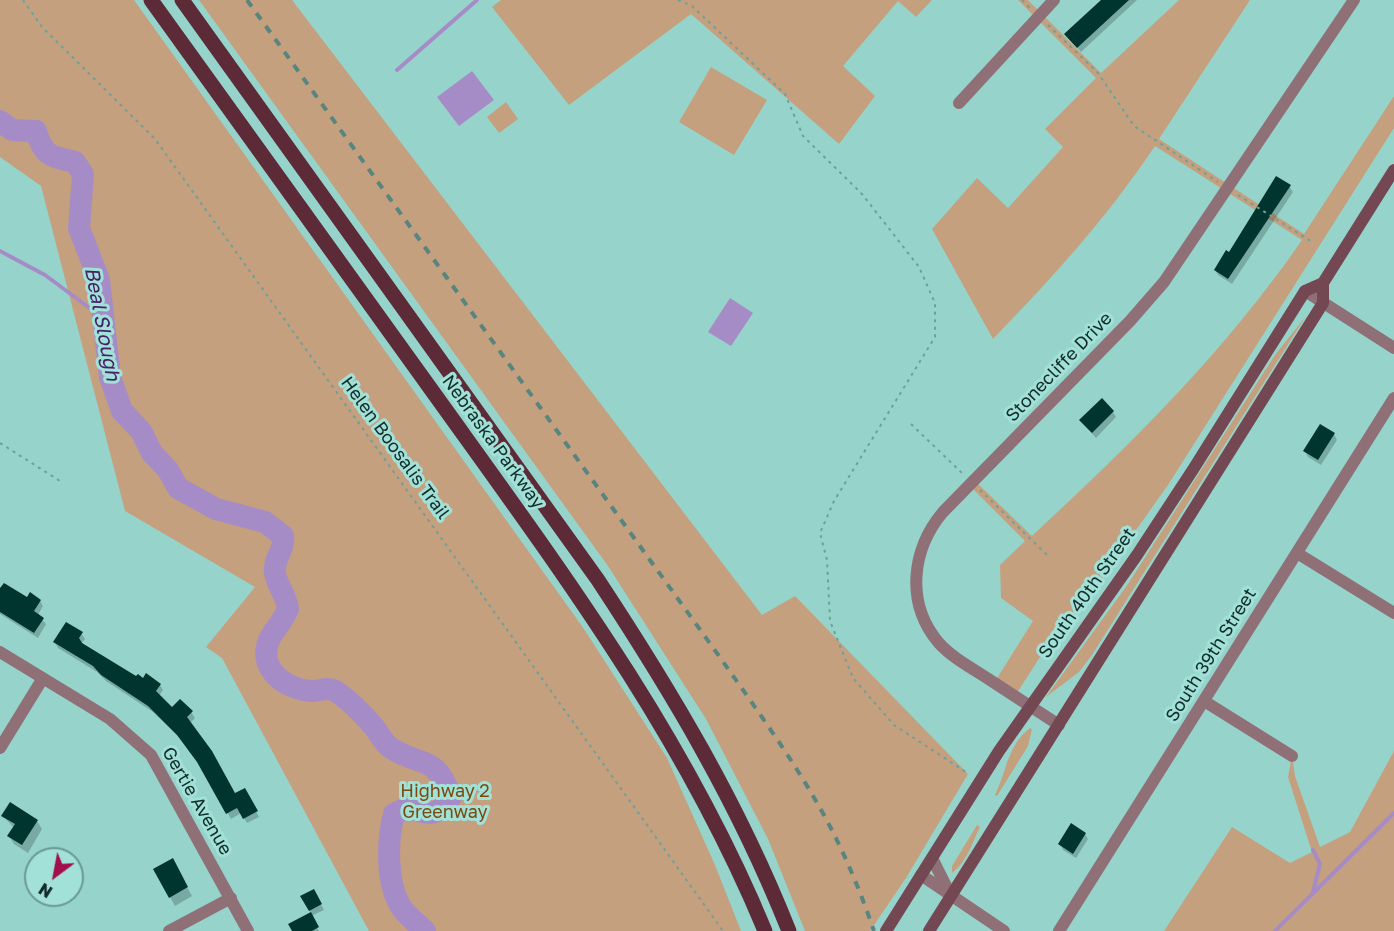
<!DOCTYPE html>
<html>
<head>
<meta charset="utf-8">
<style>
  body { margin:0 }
  #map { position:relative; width:1394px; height:931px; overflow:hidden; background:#96d4cb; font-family:"Golos Text",sans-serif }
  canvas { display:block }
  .north { position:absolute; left:24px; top:847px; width:60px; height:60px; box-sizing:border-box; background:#a2e1d8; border:2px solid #699992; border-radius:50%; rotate:212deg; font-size:16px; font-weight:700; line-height:24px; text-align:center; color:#132c29 }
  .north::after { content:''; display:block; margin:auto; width:21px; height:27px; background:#a30e4d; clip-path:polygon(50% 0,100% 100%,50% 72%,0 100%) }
</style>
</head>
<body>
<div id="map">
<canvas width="1394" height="931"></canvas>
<div class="north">N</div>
</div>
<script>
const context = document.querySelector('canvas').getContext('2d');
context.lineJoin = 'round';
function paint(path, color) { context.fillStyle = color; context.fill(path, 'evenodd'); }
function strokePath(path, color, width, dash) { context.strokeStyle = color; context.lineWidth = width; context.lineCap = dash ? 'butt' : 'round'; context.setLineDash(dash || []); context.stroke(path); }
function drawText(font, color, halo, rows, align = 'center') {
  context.font = font + ' "Golos Text",sans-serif'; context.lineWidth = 6; context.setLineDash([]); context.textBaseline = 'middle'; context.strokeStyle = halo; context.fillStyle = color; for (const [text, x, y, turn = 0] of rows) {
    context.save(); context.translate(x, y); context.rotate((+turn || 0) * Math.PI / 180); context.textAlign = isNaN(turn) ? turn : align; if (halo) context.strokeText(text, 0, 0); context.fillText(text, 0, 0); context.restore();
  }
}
paint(new Path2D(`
  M0,0H134L584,629L667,758L715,865L741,931H369L222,658L206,647L255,587L125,511L41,186L0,157Z
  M199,0H292L762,615L795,596L968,774L906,878L870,931H805L768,839L706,719L608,566Z
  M501,0H932L916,17L898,1L843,66L875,96L839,144L691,14L569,105L492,7Z
  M1018,0H1028L1101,73L1179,0H1250L1159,139L1304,234L1394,96V128L1168,485L1054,646L1049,643L1015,696L994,683L1033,621L1001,598L1000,565L1025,541L969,485L974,480L1032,536C1132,443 1224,353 1302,240L1155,146C1105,220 1055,275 993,339L932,229L977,178L1008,208L1063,147L1045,129L1096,78Z
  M711,67L767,100L734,155L679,122Z
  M506,102L518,119L499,133L487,117Z
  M1306,316L1092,655L1079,672L1046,697L1128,584L1275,355Z
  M1030,728L1032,729L1028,746L997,796L995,795C1007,771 1007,746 1030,728Z
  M1394,751V931H1164L1232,827L1290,863L1312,852L1288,777L1292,756L1295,776L1320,847L1350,832Z
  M977,825L980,827C972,843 967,862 952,873V866Z`), '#c4a07e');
paint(new Path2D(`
  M472,71L494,100L459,126L437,97Z
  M730,298L753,313L731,346L708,332Z`), '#a68cc7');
paint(new Path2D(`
  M1103,0H1137L1081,52L1066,34Z
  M1289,186L1293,192L1232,284L1218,275L1215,270Z
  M1113,412L1116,417L1096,438L1081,421Z
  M1334,434L1337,440L1321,465L1308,457L1305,451Z
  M0,591L40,601L43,606L38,615L46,624L38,638L0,614Z
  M81,633L85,639L81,644L137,678L160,685L163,690L159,696L172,709L191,712L195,718L190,723L234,795L245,790L259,817L247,823L241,813L231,819L202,767L182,740L153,712L106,681L97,672L58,648L55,642Z
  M3,816L37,821L42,829L28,853L14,844L9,836L14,828Z
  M1085,834L1088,839L1076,858L1063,850L1060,844Z
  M172,860L192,896L175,906L155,870Z
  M314,891L324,910L311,916L319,931H294L311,913L302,897Z`), '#0003');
strokePath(new Path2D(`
  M397,70L477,0
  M0,251L45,275L103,318
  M1313,850L1320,864L1313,892
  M1275,931L1394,813`), '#a68cc7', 4);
strokePath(new Path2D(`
  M0,121L12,130L36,131C44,157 50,156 75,162L83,174L79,228L99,280L110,377L122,411L141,431L152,453L168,470L178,488L216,509L265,522L283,536C285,550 273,559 275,573C277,586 287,596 288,609C284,619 277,627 271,636C255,665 282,689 311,691C321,691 327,686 337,692C350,701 364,715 374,727C379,733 384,744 391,748C422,768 435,753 451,797C428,830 420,799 394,814C387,840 386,883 401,907C407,916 418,924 425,931`), '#a68cc7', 22);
paint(new Path2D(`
  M1101,0H1129L1077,48L1064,34Z
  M1276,176L1291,185L1228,279L1214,270L1226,250L1229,252Z
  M1102,398L1114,411L1092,433L1079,420Z
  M1320,424L1335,433L1318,460L1303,451Z
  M4,583L27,597L30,592L41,600L34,611L44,618L34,633L0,612V588Z
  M66,622L83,632L79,638L82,643L136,676L138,674L143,678L146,673L161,684L156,691L172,707L180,699L193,711L187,717L212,751L235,793L245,788L258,811L243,819L237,808L226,814L197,762L177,735L148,706L101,675L93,666L53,642Z
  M10,802L38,820L22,845L7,836L15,824L1,816Z
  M1071,823L1086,833L1073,854L1058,844Z
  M173,858L188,887L169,898L153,869Z
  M314,889L322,904L309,911L300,896Z
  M311,912L319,927L312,931H292L288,924Z`), '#00342f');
strokePath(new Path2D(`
  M23,0L42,27L155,139L723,931
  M678,0L692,6L785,94L803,136L862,194L919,267L935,303V337L834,501L820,533L827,560L830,621L853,678L894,725L969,774
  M1022,0L1031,9
  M1048,25L1098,73L1134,126L1218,182
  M1238,195L1312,242
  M911,424L963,474
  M0,443L60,481
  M980,490L1049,557`), '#6ea099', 2, [3, 4.5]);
strokePath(new Path2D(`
  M959,103L1054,0
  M1305,291L1394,348
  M1297,553L1394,613
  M0,652L110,719L151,755L248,931
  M1204,701L1292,756
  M1059,725C1036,710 1013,695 990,680C972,668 952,658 938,642C905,602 912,549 943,512L1130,321L1164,282L1354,0
  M0,748L43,678
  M932,858L949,892
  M921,875L1004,931
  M169,931L231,898
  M1059,931L1394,398`), '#8f7077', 12);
strokePath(new Path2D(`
  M886,931L999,751L1137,555L1194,468L1305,291L1323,283L1394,170
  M929,931L1323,303V283`), '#734852', 12);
strokePath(new Path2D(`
  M151,0C253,141 354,283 456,424C574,588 687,743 765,931
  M182,0L598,580C673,694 738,803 789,931`), '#5d2a38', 15);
strokePath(new Path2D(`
  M247,0L719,656C752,703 787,751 816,801C840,842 859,887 874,931`), '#58857f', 4, [8, 8]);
drawText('18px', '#132c29', '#a2e1d8', [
  ["Stonecliffe Drive",1059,367,-46],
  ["Nebraska Parkway",493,442,54],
  ["Helen Boosalis Trail",395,448,54],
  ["South 40th Street",1087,593,-55],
  ["South 39th Street",1211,655,-58],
  ["Gertie Avenue",197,801,60]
]);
drawText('18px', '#7a490d', '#a2e1d8', [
  ["Highway 2",445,791],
  ["Greenway",445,812]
]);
drawText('italic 20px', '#462168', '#a2e1d8', [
  ["Beal Slough",102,324,79]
]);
</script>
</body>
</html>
